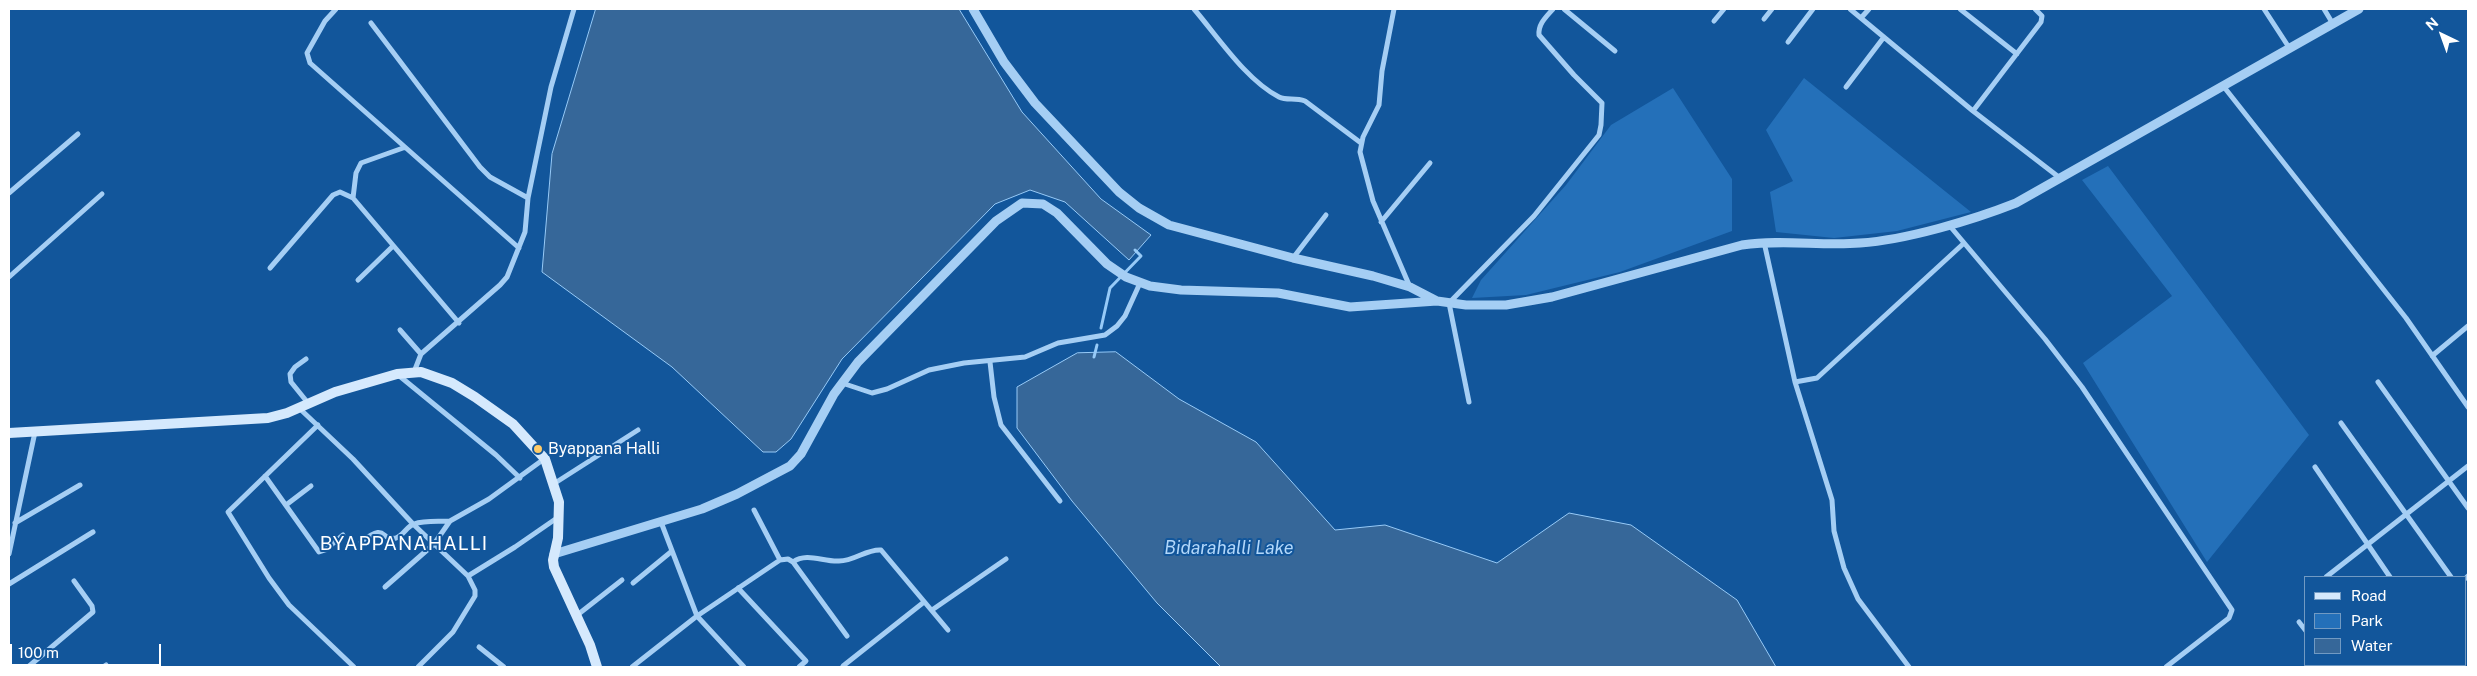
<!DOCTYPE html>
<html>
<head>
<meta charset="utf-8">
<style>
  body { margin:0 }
  #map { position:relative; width:2477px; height:676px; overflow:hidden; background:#12569b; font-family:"Public Sans",sans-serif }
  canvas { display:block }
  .frame { position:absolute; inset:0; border:10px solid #fff; pointer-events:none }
  .legend { position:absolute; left:2304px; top:576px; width:162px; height:90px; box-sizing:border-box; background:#12569b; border:1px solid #719ac3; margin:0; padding:6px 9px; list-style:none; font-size:15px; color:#fff }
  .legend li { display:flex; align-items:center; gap:10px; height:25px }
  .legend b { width:25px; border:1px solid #719ac3 }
  .north { position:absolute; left:2417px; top:10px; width:50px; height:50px; -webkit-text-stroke:4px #12569b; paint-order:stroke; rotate:318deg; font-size:14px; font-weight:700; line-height:20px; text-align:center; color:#fff }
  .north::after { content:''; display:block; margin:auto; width:18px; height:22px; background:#fff; clip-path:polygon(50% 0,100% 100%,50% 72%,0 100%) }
  .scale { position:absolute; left:10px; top:644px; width:151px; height:22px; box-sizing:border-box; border:2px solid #fff; border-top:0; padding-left:6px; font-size:15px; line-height:18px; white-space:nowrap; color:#fff; -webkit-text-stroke:4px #12569b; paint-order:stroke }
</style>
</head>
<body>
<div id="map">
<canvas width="2477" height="676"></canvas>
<div class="frame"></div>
<ul class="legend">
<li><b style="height:6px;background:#d5e9fd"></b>Road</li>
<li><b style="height:14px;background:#2470b9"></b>Park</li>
<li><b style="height:14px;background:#366799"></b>Water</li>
</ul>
<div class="north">N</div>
<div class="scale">100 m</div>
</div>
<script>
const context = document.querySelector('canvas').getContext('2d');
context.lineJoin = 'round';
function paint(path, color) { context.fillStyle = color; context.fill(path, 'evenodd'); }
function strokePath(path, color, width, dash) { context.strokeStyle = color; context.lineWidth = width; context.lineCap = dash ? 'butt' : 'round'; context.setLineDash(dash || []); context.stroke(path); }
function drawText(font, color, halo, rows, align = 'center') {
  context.font = font + ' "Public Sans",sans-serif'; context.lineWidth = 4; context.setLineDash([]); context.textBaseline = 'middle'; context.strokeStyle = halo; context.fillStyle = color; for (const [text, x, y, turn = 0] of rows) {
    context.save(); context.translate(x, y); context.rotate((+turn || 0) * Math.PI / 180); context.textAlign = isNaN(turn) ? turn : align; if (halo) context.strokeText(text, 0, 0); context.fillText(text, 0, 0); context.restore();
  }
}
paint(new Path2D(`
  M1804,78L1971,212L1897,231L1834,238L1776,232L1770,192L1793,181L1766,130Z
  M1673,88L1732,179V231L1620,272L1526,295L1472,298L1481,280L1566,185L1611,125Z
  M2108,166L2309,435L2207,562L2083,363L2172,296L2082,180Z`), '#2470b9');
const water = new Path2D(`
  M596,9H959L1022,112L1101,199L1151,235L1129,260L1065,202L1030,190L995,204L842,359L791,439L776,452H763L672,367L542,272L552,154Z
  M1116,352L1179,399L1256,442L1335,530L1385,525L1497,563L1569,513L1631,525L1737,600L1776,667H1221L1157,603L1072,501L1017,428V387L1077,353Z`);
paint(water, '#366799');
strokePath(water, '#97caf7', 1);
strokePath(new Path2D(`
  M1101,328L1110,288L1141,256L1135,250
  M1094,357L1097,345`), '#97caf7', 3);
strokePath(new Path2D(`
  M336,9L325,21L307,53L310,63L519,248
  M1194,9C1218,37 1246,80 1279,97C1287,101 1295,97 1305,101L1361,143
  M1394,9L1382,71L1379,105L1363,137L1360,152L1373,201L1410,287
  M1564,9L1615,51
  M1850,9L1973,111L2060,178
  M1960,9L2017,54
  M2264,9L2290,49
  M2324,9L2333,24
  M1861,18L1869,9
  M1764,19L1772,9
  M1714,21L1724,9
  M371,23L480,167L490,177L528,198
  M1788,42L1813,9
  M1846,87L1884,37
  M2224,87L2406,318L2468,407
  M1973,111L2041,22L2042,16L2035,9
  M403,148L361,163L356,173L353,198L459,323
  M9,193L78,134
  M1381,222L1430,163
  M1949,225L2045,339L2082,387L2232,610L2229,618L2166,667
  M1764,242L1795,382L1832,500L1834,531L1844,568L1858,599L1909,667
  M1293,258L1326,215
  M270,268L333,195L340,192L353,198
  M9,277L102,194
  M358,280L392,247
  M400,330L421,354
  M2432,356L2468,326
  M306,359L295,367L290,374L291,382L308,403
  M990,362L994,397L1001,425L1060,501
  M414,372L421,354L500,285L507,277L525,232L528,198L551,87L574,9
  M397,374L496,455L520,478
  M1795,382L1817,378L1963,244
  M2378,382L2468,508
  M842,383L872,393L887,389L929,370L964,363L1025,357L1058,343L1105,335L1117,326L1125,316L1140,283
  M1469,402L1449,303L1534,216L1599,135L1601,125L1602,103L1574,75L1539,35C1538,24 1546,17 1553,9
  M299,408L353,459L413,524L468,576L475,590V596L453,632L418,667
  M2341,423L2451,577
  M318,425L228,512L269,578L289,605L354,667
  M2315,467L2390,577
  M265,476L319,552L325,550L343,535
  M555,483L638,430
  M286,505L311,486
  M754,510L780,560
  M661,522L697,616L744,667
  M15,523L80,485
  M361,542C388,521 380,542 396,538C403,536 407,526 414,524C425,520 439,522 450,521
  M9,554L35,432
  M793,562C807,552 823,562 839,561C855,561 866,549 881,550L948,630
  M468,576L515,547L557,518
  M2326,577L2468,466
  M2466,578L2468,576
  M633,583L672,551
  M9,584L93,532
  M385,587L434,544L450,521L489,499L544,459
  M738,588L806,661L799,667
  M932,610L1006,559
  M576,616L622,580
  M2299,622L2306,631
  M479,647L504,667
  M2333,665L2335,667
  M843,666L924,602
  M28,667L93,612L92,606L74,581
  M103,667L106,665
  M632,667L697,616L780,560L788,559L793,562L847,636
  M2347,667L2350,665`), '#a5cef4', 5);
strokePath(new Path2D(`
  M973,9L1004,62L1035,103L1119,192L1139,208L1169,225L1293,258L1373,276L1410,287L1437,301L1466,305H1506L1552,297L1742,245C1782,239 1820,246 1860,243C1906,240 1973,220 2016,203L2359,9
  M554,554L702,509L737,494L790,466L801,454L834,394L858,362L996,221L1022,203L1043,204L1057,213L1107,264L1126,277L1150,286L1181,290L1278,293L1350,307L1437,301`), '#a5cef4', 9);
strokePath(new Path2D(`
  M9,433L268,418L287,413L335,392L397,374L421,372L452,383L475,397L513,424L545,459L559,502L558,538L553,560L554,567L590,645L597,667`), '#d5e9fd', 10);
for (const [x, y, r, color] of [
  [538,449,5,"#ffcb68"]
]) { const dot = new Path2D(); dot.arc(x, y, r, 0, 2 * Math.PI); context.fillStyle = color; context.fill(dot); strokePath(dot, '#12569b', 2); }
drawText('16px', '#fff', '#12569b', [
  ["Byappana Halli",548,449]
], 'left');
drawText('italic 18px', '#b2d7fa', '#12569b', [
  ["Bidarahalli Lake",1229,548]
]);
context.letterSpacing = '1px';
drawText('19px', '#fff', '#12569b', [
  ["BYAPPANAHALLI",404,544]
]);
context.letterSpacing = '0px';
</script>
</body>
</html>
